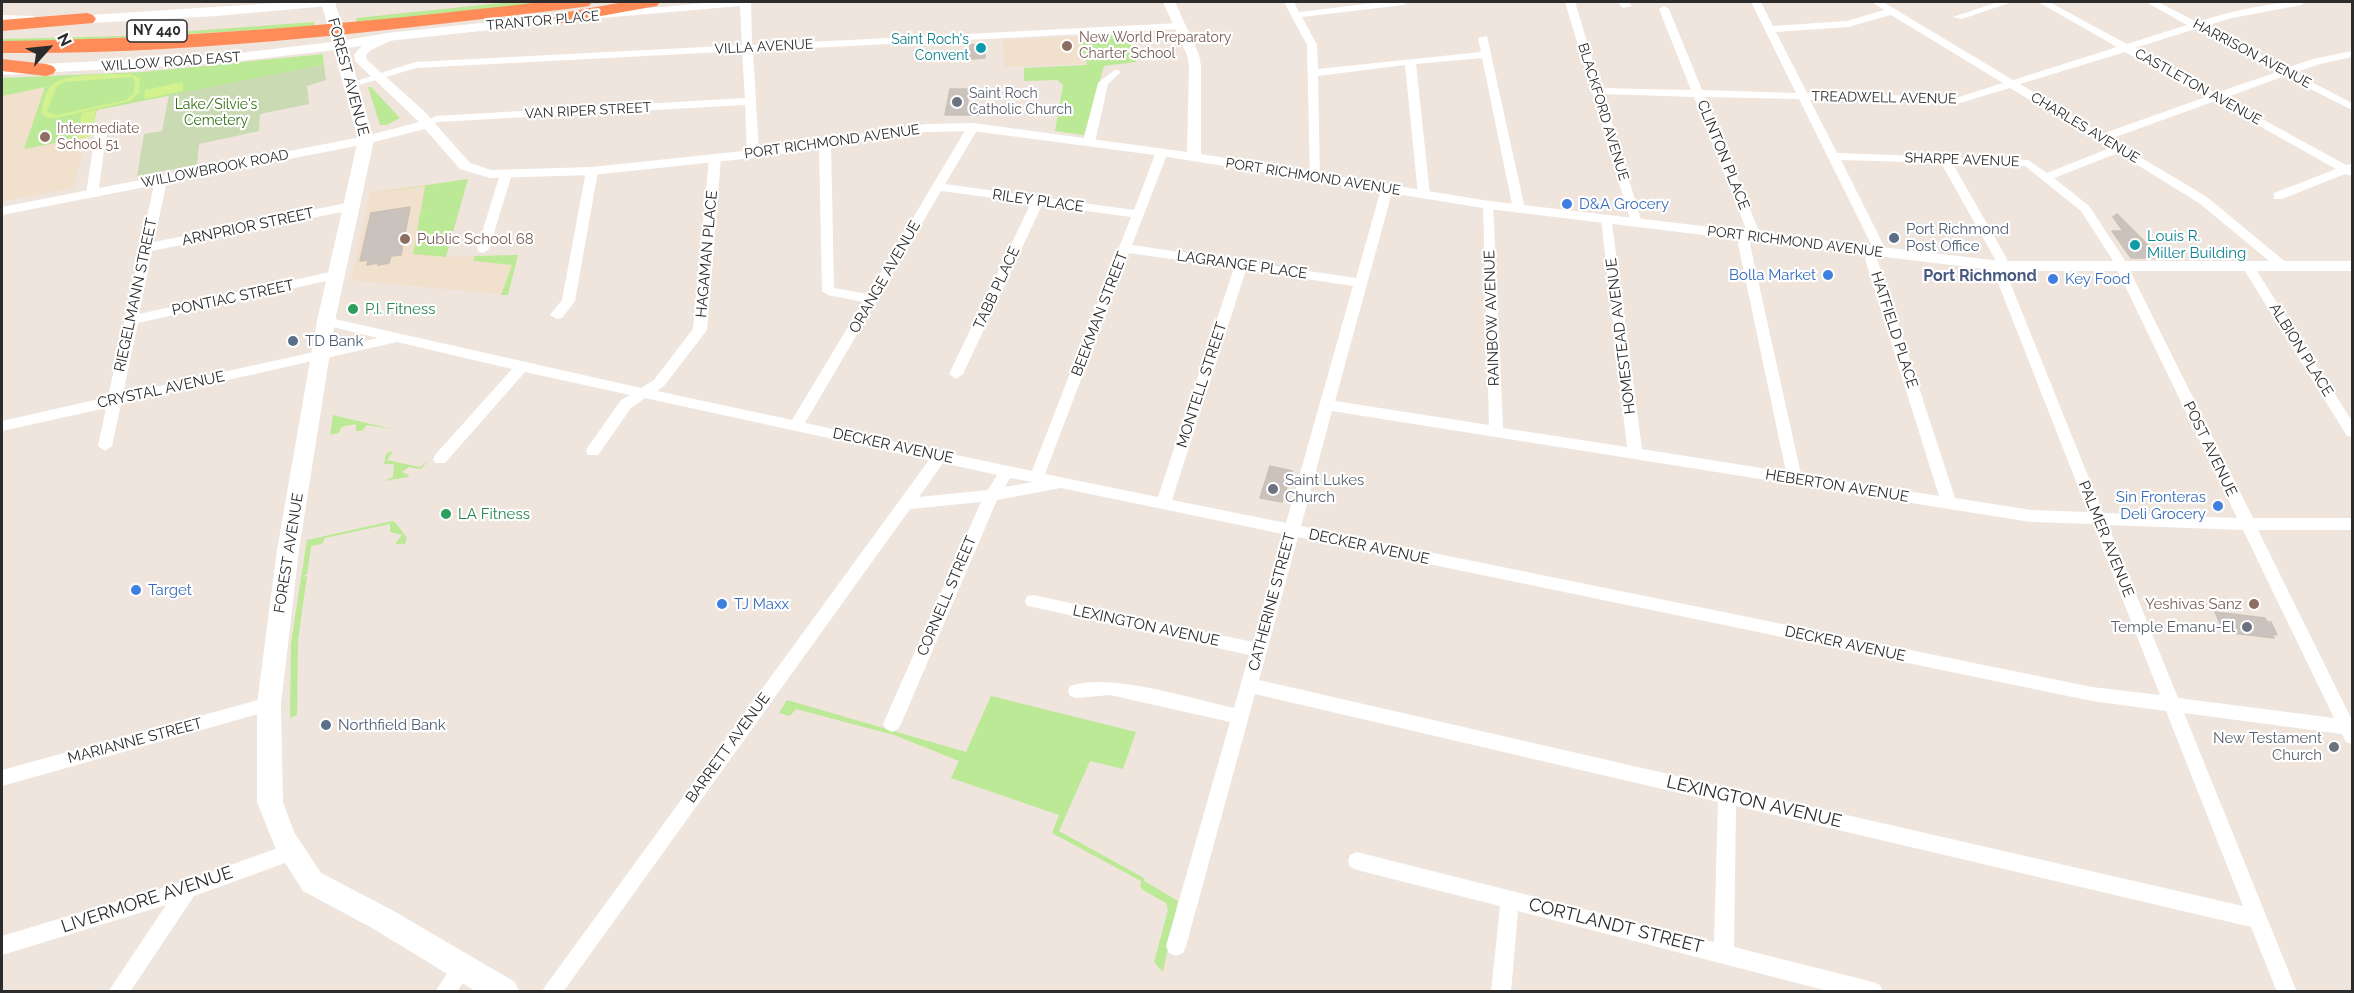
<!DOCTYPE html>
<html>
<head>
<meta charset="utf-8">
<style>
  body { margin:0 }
  #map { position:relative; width:2354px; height:993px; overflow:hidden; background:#efe5dd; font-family:Raleway,sans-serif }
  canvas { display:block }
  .frame { position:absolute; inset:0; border:3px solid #2c2c2c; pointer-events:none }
  .north { position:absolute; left:18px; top:18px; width:60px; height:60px; -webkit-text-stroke:4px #fff; paint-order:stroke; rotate:63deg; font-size:16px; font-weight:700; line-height:24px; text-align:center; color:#2c2c2c }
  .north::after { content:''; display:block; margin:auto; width:21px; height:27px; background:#2c2c2c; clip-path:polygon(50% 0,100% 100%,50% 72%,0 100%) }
</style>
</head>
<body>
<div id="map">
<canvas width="2354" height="993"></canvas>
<div class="frame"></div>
<div class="north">N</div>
</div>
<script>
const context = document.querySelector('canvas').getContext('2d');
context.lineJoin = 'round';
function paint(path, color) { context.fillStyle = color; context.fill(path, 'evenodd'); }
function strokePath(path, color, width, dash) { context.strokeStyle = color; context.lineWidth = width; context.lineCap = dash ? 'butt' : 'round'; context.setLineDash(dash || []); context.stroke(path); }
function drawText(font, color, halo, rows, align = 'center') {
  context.font = font + ' Raleway,sans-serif'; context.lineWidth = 4.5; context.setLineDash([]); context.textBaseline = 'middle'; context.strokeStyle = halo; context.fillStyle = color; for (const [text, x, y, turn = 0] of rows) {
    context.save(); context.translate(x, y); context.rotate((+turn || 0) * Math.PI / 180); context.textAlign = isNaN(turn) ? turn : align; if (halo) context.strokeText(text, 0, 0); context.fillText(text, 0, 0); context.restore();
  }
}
paint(new Path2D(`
  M1128,34L1136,62L1004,67L1003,40Z
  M143,72L142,101L96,111L91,136L87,137L73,188L2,201V78Z
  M468,179L446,257L518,255L508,295L351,280L370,192Z`), '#f1e0cb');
paint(new Path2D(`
  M511,2H558L357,23L356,18Z
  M314,22L315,27L2,44V39L122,36Z
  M1128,34L1136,62L1104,66L1084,135L1055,131L1063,85L1057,80L1024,81V68L1087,65L1086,55L1083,54L1081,36Z
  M323,54L324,65L97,110L91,136L24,149L45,87L2,96V78L143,72Z
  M368,87H371L400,118L387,125H380Z
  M468,179L446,257L413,254L417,235L422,234V231L417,232L420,212L426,211H421L425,186L374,193Z
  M518,255L508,295H501L512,265L474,261V256Z
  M333,415L396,430L367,425L362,431H356V424L341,427L339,433L330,435Z
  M391,451L392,453L387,460L420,467L428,461L421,469L409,467L402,472L409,475L408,477L384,481L393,477L394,464H384L386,454Z
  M392,521L396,523L407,538L405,544H395L402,535L390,532V524L325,538L322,544L311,546L307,574L302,577L307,576L298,640L297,715L290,718L291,643L307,540Z
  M991,696L1136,732L1123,769L1090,761L1059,831L1144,878V881L1178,901L1163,972L1154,962L1168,910L1166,903L1143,890L1140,886L1141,881L1052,833L1059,815L951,778L959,761L894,735L796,709L790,716L779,713L787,700L966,752Z`), '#bce995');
paint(new Path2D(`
  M324,65L326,80L307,86L309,104L260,114L259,131L199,144L197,165L137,176L144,134L162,131L169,95Z`), '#cadab3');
paint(new Path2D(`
  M130,74L140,78L139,93L130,101L56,118H48L41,114C42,107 45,93 50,87C62,72 112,75 130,74ZM132,77L135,80L134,93L126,100L57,115L47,112L56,87L64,82Z
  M183,82V91L144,99L145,90Z
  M96,110L91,136L76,139L82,113Z`), '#d4f190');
const building = new Path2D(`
  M985,44V58L970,59V45Z
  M950,89H970L967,106H1000L999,115H945Z
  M410,207L401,255L391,256L389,263L378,265V263L367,265L368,260L360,261L371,213Z
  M2117,214L2161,258H2131L2112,231H2123L2113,217Z
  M1270,466L1292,471L1282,502L1260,498Z
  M2215,612L2265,618L2267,622H2271L2277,635L2272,634L2274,638L2224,632Z`);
paint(building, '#cac2bc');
strokePath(building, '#cac1b6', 1.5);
paint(new Path2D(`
  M718,2H751L752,45L1180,23L1185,26L1180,29L753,51L759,154L753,157L747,154L745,105L438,122L427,126L421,123L436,116L745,98L742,51L416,68L352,87L347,84L415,62L742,45L740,6L590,19L585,16L590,13Z
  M1284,2H1294L1299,12L1382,2H1408L1403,5L1302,17L1317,45L1318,69L1481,52L1478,38L1487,36L1525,209L1523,212L1519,213L1513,209L1482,58L1416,64L1430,195L1428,198H1420L1418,195L1405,65L1318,76L1320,177L1318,179H1310L1307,45Z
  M1565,2H1575L1601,88L1691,90L1659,9L1664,6L1669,9L1702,90L1796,93L1751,2H1761L1773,26L1847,21L1884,10L1872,2H1883L2013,80L2117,47L2038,2H2049L2127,44L2187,25L2146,2H2158L2197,22C2232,11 2269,2 2306,2L2301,5L2232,18L2205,26L2286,68L2313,59L2352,51V57L2320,64L2294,73L2352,103V110L2285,76L2224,98L2346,165L2352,164V176L2345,174L2282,199H2274V193L2336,169L2215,101L2110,139L2207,197L2288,264L2290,267L2288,270H2280L2199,203L2118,153L2054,178L2089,206L2124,259L2253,518H2352V530H2258L2352,720V744L2346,742L2342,734L2184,713L2297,992H2277L2251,927L1736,806L1734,947L1873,982L1880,985L1883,992H1832L1518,911L1511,992H1491L1500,906L1357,870L1350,867L1348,861L1350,855L1357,852L1714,942L1718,802L1255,694L1186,946L1183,953L1176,956L1169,953L1166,946L1230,722L1110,695L1076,698L1070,696L1068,691L1070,686C1109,672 1192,699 1234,708L1249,655L1033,607L1027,606L1025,601L1027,596L1033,595L1253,642L1283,534L1061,488L997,500L901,724L898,729L892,732L886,729L883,724L981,502L910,509L563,992H541L929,460L645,398L631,408L598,455H588L586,451L588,447L621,400L630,395L525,372L445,463H435L433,459L435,455L512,369L397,342L121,404L112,446L105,451L98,446L106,408L2,431V421L108,397L155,180L161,176L167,180L154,242L351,202L357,206L351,210L152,251L139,314L335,271L341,275L335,279L138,323L123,394L378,338L321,324L319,321L321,318L326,317L641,388L654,380L693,329L709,158L715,155L721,158L707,330L664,386L657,391L792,420L863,302L828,295L822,291L819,144L825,141L831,144L834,288L868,294L967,127L973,124L979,127L945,184L1134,210L1156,152L1162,149L1166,150L1168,152L1132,245L1356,278L1381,189L1387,185L1391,186L1393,189L1335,401L1489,425L1483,205L1485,202H1493L1503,428L1627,447L1601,219L1603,216H1611L1642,449L1786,472L1738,244L1746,229L1694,97L1603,94L1642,223L1640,226H1632ZM1891,15L2003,83L1959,97L1807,93L1776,32L1848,27ZM2195,29L2277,72L2216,93L2135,48ZM2125,52L2206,97L2102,134L2020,84ZM2010,88L2110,148L2047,173L2028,160L1837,153L1810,100L1960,103ZM1705,97L1799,99L1871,244L1865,259L1939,496L1801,474L1750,244L1758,229ZM1841,160L1941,163L1995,259V275L2088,512L2031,510L1955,498L1877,259L1883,244ZM1953,164L2025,166L2081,211L2112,259L2237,518L2103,513L2007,275V259ZM941,191L1031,203L949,374L956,379L963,374L1042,205L1131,217L1032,471L805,423ZM1129,253L1234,268L1158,497L1045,474ZM1246,270L1353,286L1286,523L1172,500ZM1332,411L2031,522L2093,524L2160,695L2092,687L1301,526ZM943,463L997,475L988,490L919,497ZM1010,478L1033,482L1005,487ZM2108,525L2243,530L2334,718L2178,698ZM1298,537L2092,701L2166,711L2243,906L1259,680Z
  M1618,2H1628L1632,6L1623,8Z
  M1998,2H2012L1962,19L1953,17Z
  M1116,69L1121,72L1108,84L1095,142L1093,144H1085L1083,142L1098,83Z
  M109,126L115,129L106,136L98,194L96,197H88L86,194L95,135Z
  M592,167L598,171L575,301L562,318L557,319L550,315L562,300L586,171Z
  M506,170L512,174L489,249L483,253L479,252L477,249L500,174Z
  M2249,264L2253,265L2352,421V437L2347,436L2243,268Z
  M269,697L275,699L278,704L275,709L269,711L2,786V770Z
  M292,843L299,846L301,852L299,858L194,896L130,992H108L166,905L2,955V936L188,880Z
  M462,958L469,961L472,968L457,992H435L455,961Z`), '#fff');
paint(new Path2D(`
  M293,2H334L328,6L216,16L73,24L67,20L73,16Z
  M1163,2H1175L1199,55L1201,66V154L1489,201L2001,261H2352V271H2001L1489,209L1162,156L973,131L926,132L753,158L592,175L490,178L460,169L425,129L366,144L2,215V207L366,136L419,122L355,61L354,55L363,44L388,33L394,37L392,40L371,50L366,55L367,60L424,111L470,163L491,170L592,167L753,150L926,124L973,123L1187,152L1189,66L1187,55Z
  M2,15L33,16L39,20L33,24L2,23Z`), '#fff');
paint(new Path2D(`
  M321,2H335L346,40L388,33L555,15L562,19L555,23L388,41L348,48L374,140L335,321L299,550L281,704L283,802L294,832L321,873L392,910L515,982L519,992H477L372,928L303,891L275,847L257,802V704L277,550L317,321L358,140L334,50L222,63L2,75V66L222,55L332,42Z`), '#fff');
paint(new Path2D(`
  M541,2H592L589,6L583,7C391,30 196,55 2,53V41C183,39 362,23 541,2Z
  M624,2H660L657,6L651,7L562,23L556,22L553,18L556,14L562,13Z
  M87,13L93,15L96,19L93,23L2,31V20Z
  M2,59L46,64L53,66L56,70L53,74L46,76L2,71Z`), '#ff8c58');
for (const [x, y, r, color] of [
  [1067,46,6,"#8d6e63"],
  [981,48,6,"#0f9aa8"],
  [957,102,6,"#6b7280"],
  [45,137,6,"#8d6e63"],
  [1567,204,6,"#3f7fe0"],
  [1894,238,6,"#5c6f8a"],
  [405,239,6,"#8d6e63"],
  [2135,245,6,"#0f9aa8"],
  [1828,275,6,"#3f7fe0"],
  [2053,279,6,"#3f7fe0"],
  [353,309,6,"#2e9e5b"],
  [293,341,6,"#5c6f8a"],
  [1273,489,6,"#6b7280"],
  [2218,506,6,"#3f7fe0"],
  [446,514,6,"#2e9e5b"],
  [136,590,6,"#3f7fe0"],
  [722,604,6,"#3f7fe0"],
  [2254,604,6,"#8d6e63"],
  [2247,627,6,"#6b7280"],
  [326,725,6,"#5c6f8a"],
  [2334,747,6,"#6b7280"]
]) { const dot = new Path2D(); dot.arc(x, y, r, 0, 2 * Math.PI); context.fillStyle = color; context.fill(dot); strokePath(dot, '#fff', 2); }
drawText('14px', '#2c2c2c', '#fff', [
  ["TRANTOR PLACE",543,21,-5],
  ["VILLA AVENUE",764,47,-3],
  ["HARRISON AVENUE",2252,54,28],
  ["WILLOW ROAD EAST",171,62,-4],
  ["CASTLETON AVENUE",2198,87,29],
  ["TREADWELL AVENUE",1884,98,1],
  ["VAN RIPER STREET",588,111,-3],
  ["BLACKFORD AVENUE",1603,112,73],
  ["CHARLES AVENUE",2085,128,31],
  ["PORT RICHMOND AVENUE",832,142,-8],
  ["SHARPE AVENUE",1962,160,2],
  ["WILLOWBROOK ROAD",215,169,-11],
  ["PORT RICHMOND AVENUE",1313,177,9],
  ["PORT RICHMOND AVENUE",1795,242,7]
]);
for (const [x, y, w] of [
  [157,31,60]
]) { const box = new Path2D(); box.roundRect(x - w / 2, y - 11, w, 22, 4.5); context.fillStyle = '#fff'; context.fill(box); strokePath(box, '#2c2c2c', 1.5); }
drawText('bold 14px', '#2c2c2c', null, [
  ["NY 440",157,31]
]);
drawText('14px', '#785e54', '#fff', [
  ["New World Preparatory",1079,38],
  ["Charter School",1079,54],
  ["Intermediate",57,129],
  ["School 51",57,145]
], 'left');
drawText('14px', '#0d838f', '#fff', [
  ["Saint Roch's",969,40],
  ["Convent",969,56]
], 'right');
drawText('14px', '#5b616d', '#fff', [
  ["Saint Roch",969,94],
  ["Catholic Church",969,110]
], 'left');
drawText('14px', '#327014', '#fff', [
  ["Lake/Silvie's",216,105],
  ["Cemetery",216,121]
]);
drawText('15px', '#2c2c2c', '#fff', [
  ["FOREST AVENUE",348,77,75],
  ["CLINTON PLACE",1723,155,68],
  ["RILEY PLACE",1038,201,8],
  ["ARNPRIOR STREET",248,227,-12],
  ["HAGAMAN PLACE",707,254,-85],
  ["LAGRANGE PLACE",1242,265,8],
  ["ORANGE AVENUE",885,277,-60],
  ["TABB PLACE",997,288,-65],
  ["RIEGELMANN STREET",136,295,-78],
  ["PONTIAC STREET",233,298,-12],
  ["BEEKMAN STREET",1100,314,-69],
  ["RAINBOW AVENUE",1492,318,-92],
  ["HATFIELD PLACE",1894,330,72],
  ["HOMESTEAD AVENUE",1621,336,-97],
  ["ALBION PLACE",2301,350,58],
  ["MONTELL STREET",1202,385,-72],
  ["CRYSTAL AVENUE",161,390,-12],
  ["DECKER AVENUE",893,446,12],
  ["POST AVENUE",2210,449,64],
  ["HEBERTON AVENUE",1837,486,9],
  ["PALMER AVENUE",2106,539,68],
  ["DECKER AVENUE",1369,547,12],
  ["FOREST AVENUE",289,553,-81],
  ["CORNELL STREET",947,596,-67],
  ["CATHERINE STREET",1272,602,-75],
  ["LEXINGTON AVENUE",1146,626,12],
  ["DECKER AVENUE",1845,644,12],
  ["MARIANNE STREET",135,741,-15],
  ["BARRETT AVENUE",728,748,-54]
]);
drawText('15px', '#366cbe', '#fff', [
  ["D&A Grocery",1579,204],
  ["Bolla Market",1816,275,"right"],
  ["Key Food",2065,279],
  ["Sin Fronteras",2206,497,"right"],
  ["Deli Grocery",2206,514,"right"],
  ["Target",148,590],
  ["TJ Maxx",734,604]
], 'left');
drawText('15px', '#4e5e75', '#fff', [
  ["Port Richmond",1906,229],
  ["Post Office",1906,246],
  ["TD Bank",305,341],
  ["Northfield Bank",338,725]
], 'left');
drawText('15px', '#0d838f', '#fff', [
  ["Louis R.",2147,236],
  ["Miller Building",2147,253]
], 'left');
drawText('15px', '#785e54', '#fff', [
  ["Public School 68",417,239],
  ["Yeshivas Sanz",2242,604,"right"]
], 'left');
drawText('15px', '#27864d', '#fff', [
  ["P.I. Fitness",365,309],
  ["LA Fitness",458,514]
], 'left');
drawText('15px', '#5b616d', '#fff', [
  ["Saint Lukes",1285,480,"left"],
  ["Church",1285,497,"left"],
  ["Temple Emanu-El",2235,627],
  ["New Testament",2322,738],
  ["Church",2322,755]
], 'right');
drawText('bold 16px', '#485981', '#fff', [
  ["Port Richmond",1980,276]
]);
drawText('18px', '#2c2c2c', '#fff', [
  ["LEXINGTON AVENUE",1754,802,13],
  ["LIVERMORE AVENUE",147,900,-18],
  ["CORTLANDT STREET",1616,926,14]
]);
</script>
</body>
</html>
